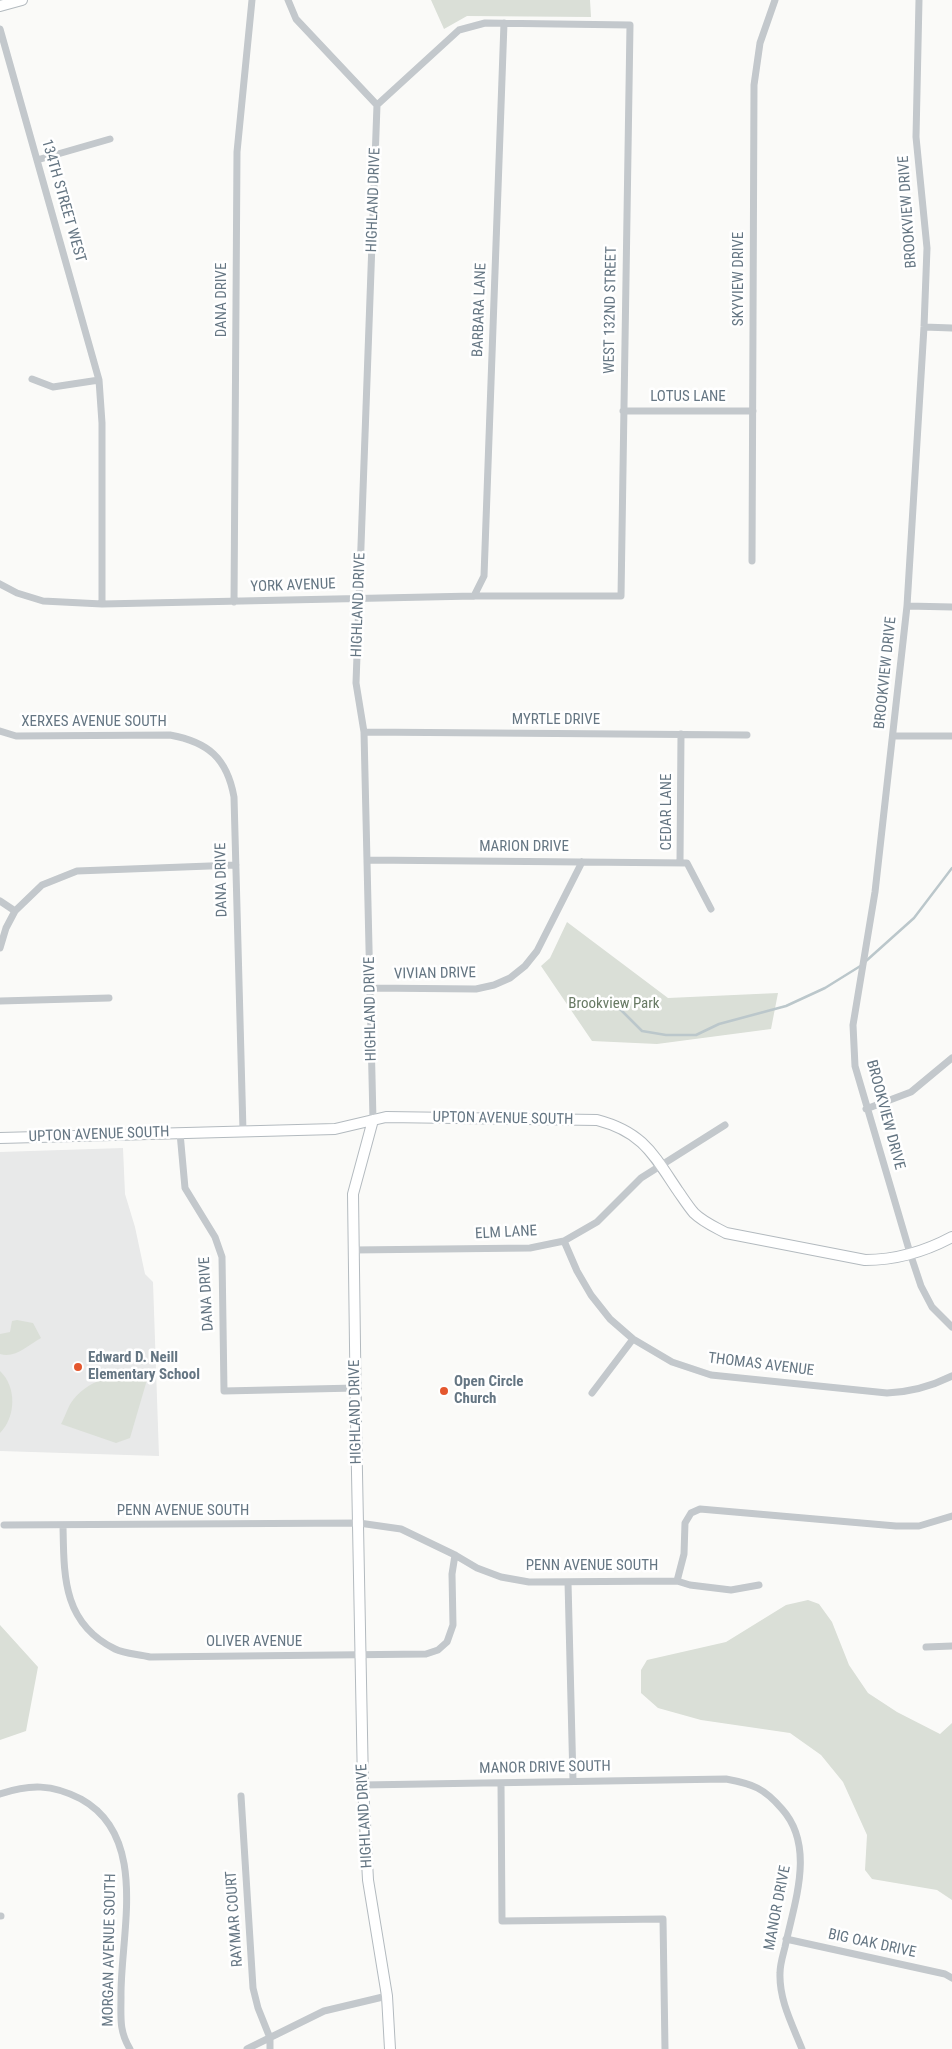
<!DOCTYPE html>
<html>
<head>
<meta charset="utf-8">
<style>
  body { margin:0 }
  canvas { display:block; background:#fafaf8 }
</style>
</head>
<body>
<canvas width="952" height="2049"></canvas>
<script>
const context = document.querySelector('canvas').getContext('2d');
context.lineJoin = 'round';
function paint(path, color) { context.fillStyle = color; context.fill(path, 'evenodd'); }
function strokePath(path, color, width, dash) { context.strokeStyle = color; context.lineWidth = width; context.lineCap = dash ? 'butt' : 'round'; context.setLineDash(dash || []); context.stroke(path); }
function drawText(font, color, halo, rows, align = 'center') {
  context.font = font + ' "Roboto Condensed",sans-serif'; context.lineWidth = 5; context.setLineDash([]); context.textBaseline = 'middle'; context.strokeStyle = halo; context.fillStyle = color; for (const [text, x, y, turn = 0] of rows) {
    context.save(); context.translate(x, y); context.rotate((+turn || 0) * Math.PI / 180); context.textAlign = isNaN(turn) ? turn : align; if (halo) context.strokeText(text, 0, 0); context.fillText(text, 0, 0); context.restore();
  }
}
paint(new Path2D(`
  M123,1148L125,1194L135,1227L145,1274L153,1282L159,1456L0,1451V1152Z`), '#e8e9e9');
paint(new Path2D(`
  M431,0H590L591,17L467,16L444,29Z
  M567,922L668,998L778,993L771,1029L657,1044L592,1041L541,966L550,958Z
  M17,1320L33,1323L41,1338C28,1345 15,1359 0,1354V1334L10,1332L12,1321Z
  M0,1371C17,1387 16,1417 0,1433Z
  M149,1373L130,1438L116,1443L61,1424C65,1417 68,1406 73,1400C92,1376 121,1374 149,1373Z
  M808,1600L819,1604L832,1622L849,1665L868,1693L897,1712L940,1734L952,1723V1900L937,1890L872,1879L865,1870L867,1835L843,1782L821,1755L790,1733L701,1720L658,1708L641,1693V1670L647,1660L726,1642L786,1605Z
  M0,1625L38,1667L26,1731L0,1740Z`), '#dadfd7');
strokePath(new Path2D(`
  M866,961L914,918L952,868
  M620,1009L642,1031L666,1035H696L719,1024L786,1006L825,988L862,965`), '#bbc7cb', 2.5);
const secondary = new Path2D(`
  M0,6L22,0
  M373,1120L353,1194L356,1421L363,1785L368,1880L387,1996L390,2049
  M0,1138L335,1129L386,1117L597,1120C643,1132 653,1154 678,1191C683,1198 688,1206 694,1213C703,1222 715,1227 726,1233L865,1260C895,1260 926,1251 952,1237`);
strokePath(secondary, '#b3babf', 12);
strokePath(new Path2D(`
  M288,0L296,19L377,105L356,683L364,732L373,1120
  M919,0L916,137L927,248L924,327L907,606L875,892L853,1025L855,1066L910,1253L921,1286L932,1307L952,1327
  M0,29L99,380L102,423V604
  M37,160L110,139
  M924,327L952,328
  M32,379L53,387L99,380
  M623,411H753
  M752,561L754,85L760,43L775,0
  M0,584L17,593L43,601L102,604L474,596H621L630,25L485,23L459,30L377,105
  M474,596L484,576L504,23
  M234,602L237,152L252,0
  M907,606L952,607
  M0,731L16,736L170,735C208,742 227,758 234,797L243,1131
  M364,732L747,735
  M893,736H952
  M367,860L687,863L711,909
  M680,862L681,734
  M0,901L15,911
  M0,948L6,928L15,911L42,885L77,871L236,865
  M370,988L476,989L494,985L510,978L525,966L537,951L582,862
  M0,1001L109,998
  M866,1109L911,1092L952,1058
  M180,1133L185,1188L215,1237L222,1257L224,1391L356,1388
  M564,1241L577,1271L591,1295L610,1319L633,1339L672,1362L711,1375L887,1393C911,1392 930,1387 952,1376
  M354,1250L530,1248L564,1241L597,1222L641,1178L725,1125
  M592,1393L633,1339
  M4,1525L359,1523L401,1529L455,1555L477,1568L501,1577L529,1582L677,1581L684,1554L685,1523L691,1513L700,1509L896,1526H919L952,1516
  M63,1525C64,1575 62,1623 115,1649C125,1654 139,1654 150,1657L426,1654L438,1650L447,1642L453,1625L452,1574L455,1555
  M677,1581L690,1585L731,1590L759,1585
  M568,1582L573,1781
  M926,1647L952,1646
  M501,1783L502,1921L663,1919L665,2049
  M363,1785L726,1779C753,1784 764,1788 782,1809C816,1847 794,1903 785,1947C783,1955 780,1964 780,1973C779,2000 792,2024 802,2049
  M0,1794C30,1784 52,1784 81,1799C150,1837 120,1935 121,1997C121,2018 119,2031 130,2049
  M241,1796L253,1988L258,2008L270,2038V2049
  M0,1916H1
  M786,1939L945,1974L952,1978
  M247,2049L324,2011L387,1996`), '#c3c8cc', 7);
strokePath(secondary, '#fff', 10);
for (const [x, y, r, color] of [
  [78,1367,5,"#e4572e"],
  [444,1391,5,"#e4572e"]
]) { const dot = new Path2D(); dot.arc(x, y, r, 0, 2 * Math.PI); context.fillStyle = color; context.fill(dot); strokePath(dot, '#fff', 2); }
drawText('15px', '#657683', '#fff', [
  ["HIGHLAND DRIVE",374,200,-88],
  ["134TH STREET WEST",63,201,74],
  ["BROOKVIEW DRIVE",908,212,-94],
  ["SKYVIEW DRIVE",739,279,-90],
  ["DANA DRIVE",222,300,-90],
  ["BARBARA LANE",480,310,-88],
  ["WEST 132ND STREET",611,310,-89],
  ["LOTUS LANE",688,397],
  ["YORK AVENUE",293,586,-2],
  ["HIGHLAND DRIVE",359,605,-88],
  ["BROOKVIEW DRIVE",886,673,-84],
  ["MYRTLE DRIVE",556,720],
  ["XERXES AVENUE SOUTH",94,722],
  ["CEDAR LANE",667,812,-90],
  ["MARION DRIVE",524,847],
  ["DANA DRIVE",222,880,-91],
  ["VIVIAN DRIVE",435,974,-1],
  ["HIGHLAND DRIVE",371,1009,-91],
  ["BROOKVIEW DRIVE",885,1115,75],
  ["UPTON AVENUE SOUTH",503,1119,1],
  ["UPTON AVENUE SOUTH",99,1135,-2],
  ["ELM LANE",506,1233,-3],
  ["DANA DRIVE",207,1294,-93],
  ["THOMAS AVENUE",761,1365,7],
  ["HIGHLAND DRIVE",356,1412,-91],
  ["PENN AVENUE SOUTH",183,1511],
  ["PENN AVENUE SOUTH",592,1566],
  ["OLIVER AVENUE",254,1642],
  ["MANOR DRIVE SOUTH",545,1768,-1],
  ["HIGHLAND DRIVE",365,1816,-93],
  ["MANOR DRIVE",778,1908,-79],
  ["RAYMAR COURT",235,1919,-94],
  ["BIG OAK DRIVE",872,1944,12],
  ["MORGAN AVENUE SOUTH",110,1950,-89]
]);
drawText('15px', '#687a64', '#fff', [
  ["Brookview Park",614,1004]
]);
drawText('bold 15px', '#657683', '#fff', [
  ["Edward D. Neill",88,1358],
  ["Elementary School",88,1375],
  ["Open Circle",454,1382],
  ["Church",454,1399]
], 'left');
</script>
</body>
</html>
